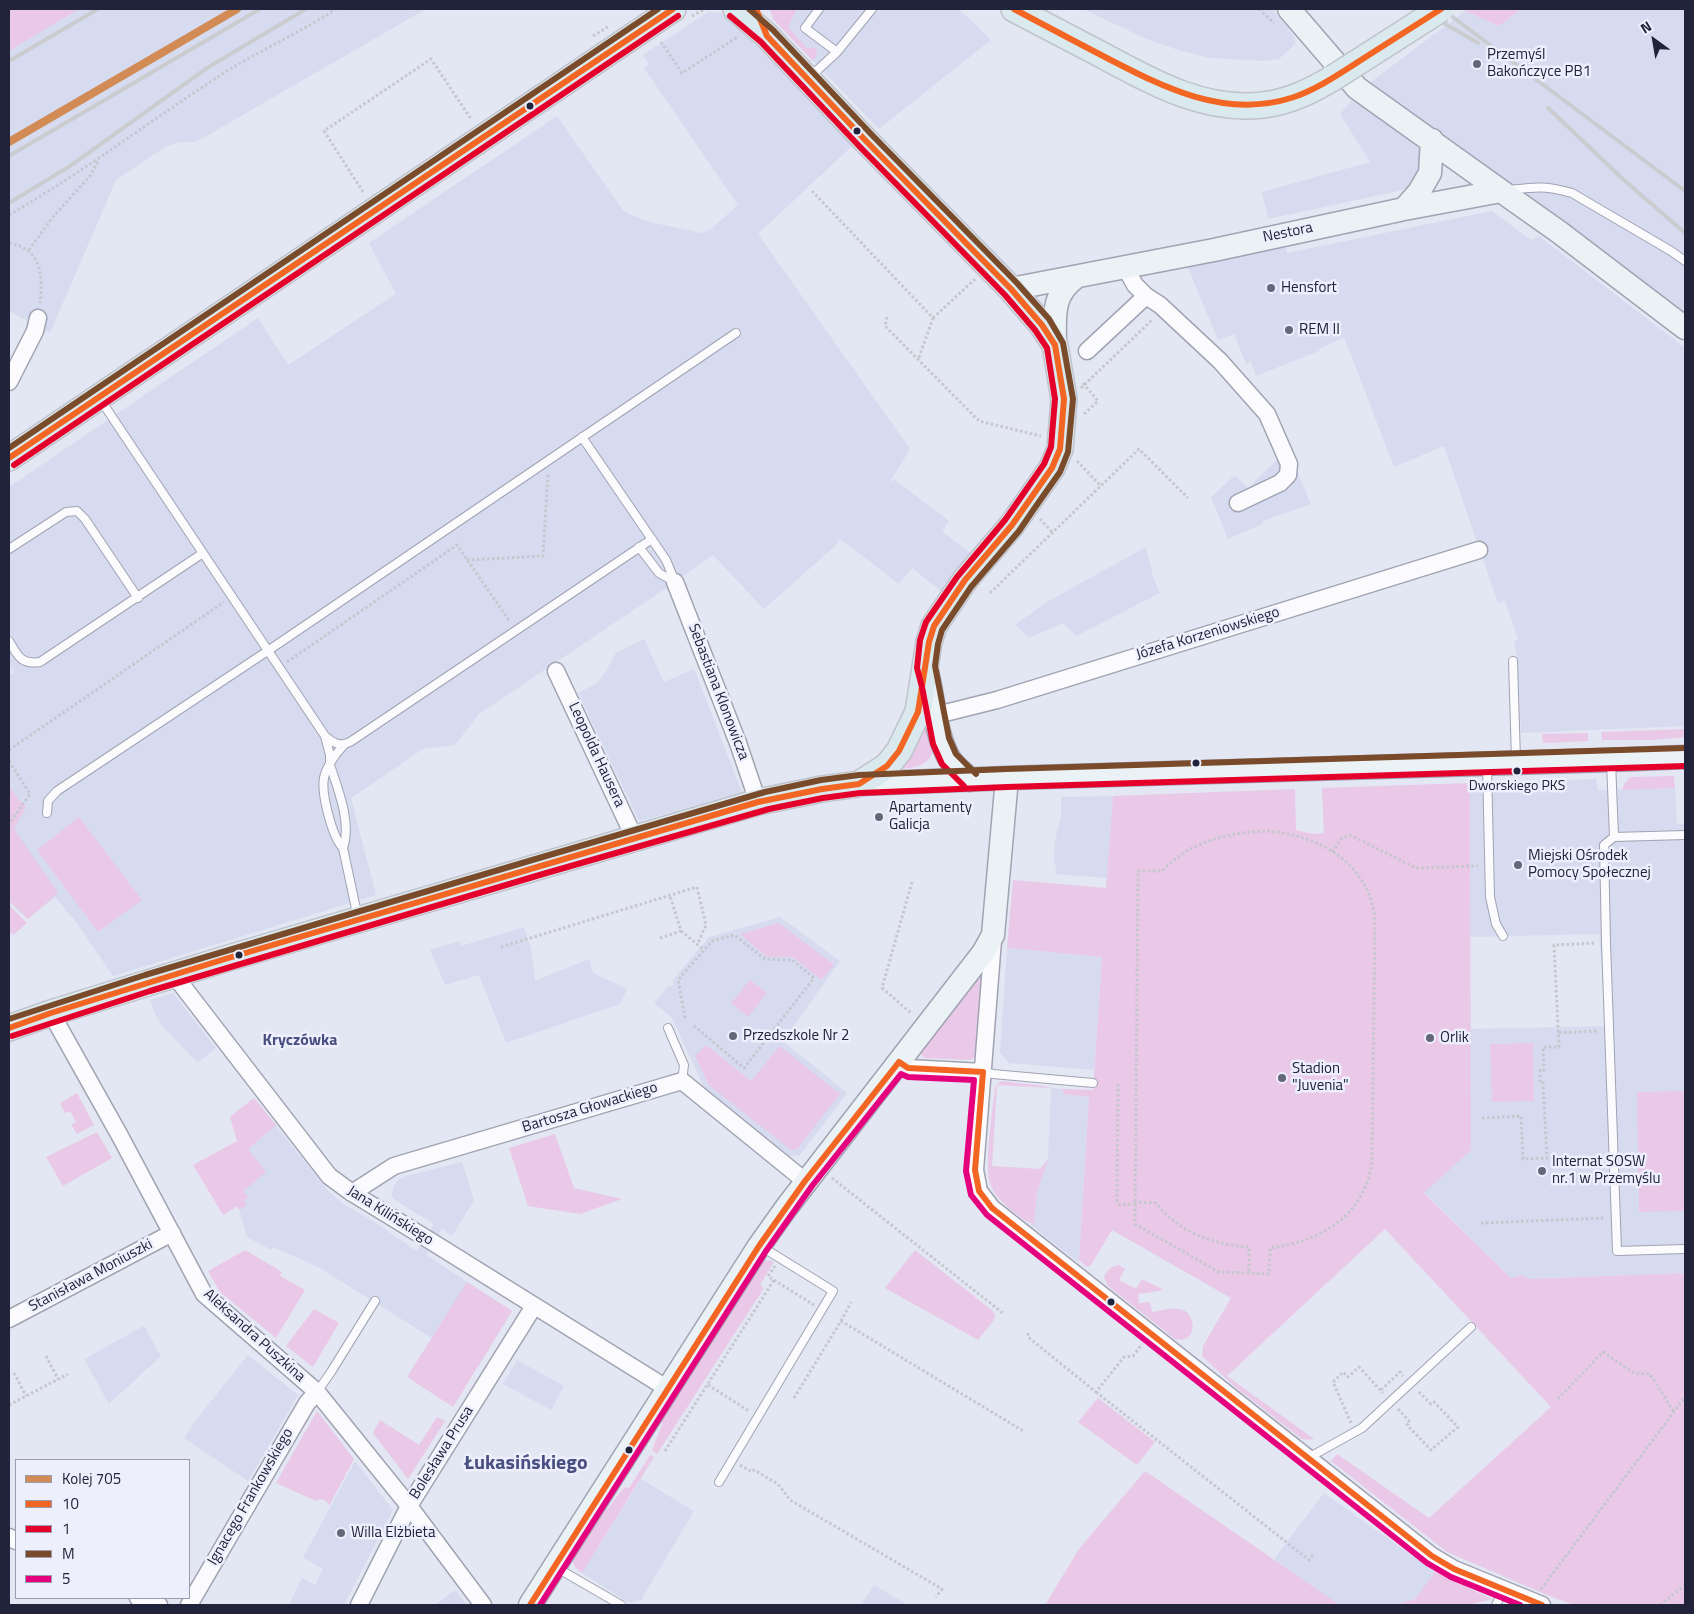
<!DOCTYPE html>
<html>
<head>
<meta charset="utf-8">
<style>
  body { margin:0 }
  #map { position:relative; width:1694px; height:1614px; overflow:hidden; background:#e3e6f3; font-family:"Titillium Web",sans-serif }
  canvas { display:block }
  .frame { position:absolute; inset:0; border:10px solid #202339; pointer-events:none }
  .legend { position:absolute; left:15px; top:1459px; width:175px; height:140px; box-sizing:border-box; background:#edeffc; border:1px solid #9b9dae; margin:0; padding:6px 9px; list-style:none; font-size:15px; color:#202339 }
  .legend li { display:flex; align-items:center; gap:10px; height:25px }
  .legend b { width:25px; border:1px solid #9b9dae }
  .north { position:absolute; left:1629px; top:15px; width:50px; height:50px; -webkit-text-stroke:4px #edeffc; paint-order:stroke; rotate:328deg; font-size:14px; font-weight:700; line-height:20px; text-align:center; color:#202339 }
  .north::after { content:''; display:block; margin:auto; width:18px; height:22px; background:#202339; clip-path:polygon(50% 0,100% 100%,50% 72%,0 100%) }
</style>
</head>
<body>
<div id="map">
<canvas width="1694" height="1614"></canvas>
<div class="frame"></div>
<ul class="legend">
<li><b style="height:6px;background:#d28b55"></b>Kolej 705</li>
<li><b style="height:6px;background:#f26522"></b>10</li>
<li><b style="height:6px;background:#e4002b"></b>1</li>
<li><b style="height:6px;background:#7a4b2a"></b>M</li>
<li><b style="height:6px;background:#e5007d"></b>5</li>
</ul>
<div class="north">N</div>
</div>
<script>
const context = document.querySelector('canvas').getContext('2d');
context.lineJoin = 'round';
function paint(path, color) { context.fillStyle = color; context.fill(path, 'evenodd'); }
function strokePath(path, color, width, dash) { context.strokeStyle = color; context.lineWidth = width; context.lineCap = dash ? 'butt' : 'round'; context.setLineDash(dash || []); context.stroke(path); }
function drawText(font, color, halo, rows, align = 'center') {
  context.font = font + ' "Titillium Web",sans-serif'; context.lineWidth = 5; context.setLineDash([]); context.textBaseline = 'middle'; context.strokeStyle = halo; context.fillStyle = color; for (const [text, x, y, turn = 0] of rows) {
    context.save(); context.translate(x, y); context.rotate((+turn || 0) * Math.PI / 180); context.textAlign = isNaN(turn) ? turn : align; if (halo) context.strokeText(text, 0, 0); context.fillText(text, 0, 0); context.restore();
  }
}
paint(new Path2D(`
  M9,9H426L196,142H180L165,147L116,180L50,333L9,311Z
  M770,9H959L991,40L879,129L773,19Z
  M1083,9H1273L1295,38V44L1279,59L1264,61L1210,58L1178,50L1144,38Z
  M1521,9H1685V319L1368,84L1465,11L1499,26Z
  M708,12L720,13L729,17L852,146L758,234L910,449L888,485L894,479L949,521L942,531L971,554L942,592L912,568L899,584L840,539L834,547L764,609L713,555L668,587L479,714L455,745L423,749L351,798L376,895L113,976L77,923L55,897L28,919L9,901V807L19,800L9,785V676L14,672L9,664V487L258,318L288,365L396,294L369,243L557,116L622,209L631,215L649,222L702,233L711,229L738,205L644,68L649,64L643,55Z
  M1354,98L1418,143L1421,151L1418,177L1407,188L1389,193L1268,219L1262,192L1370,162L1340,114Z
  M1492,211L1531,240L1539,236L1685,348V726L1521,733L1517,658L1514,641L1518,639L1505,601L1498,603L1444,446L1394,467L1344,337L1320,349L1319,351L1256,376L1251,362L1246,364L1234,334L1218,340L1183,256L1281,235L1287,253Z
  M1289,453L1311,504L1263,521V524L1228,539L1211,497L1235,475L1248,488L1280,457Z
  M1146,547L1154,580L1160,593L1076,636L1063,623L1029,638L1015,625L1045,603Z
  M644,639L664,682L694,669L742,792L639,821L578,693L597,683L604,674L616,653Z
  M1596,779L1598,790L1675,788L1677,824H1685V1273L1528,1279L1523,1275L1511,1278L1424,1192L1471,1150L1470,1029L1606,1026L1599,934L1470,937V783Z
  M1113,796L1107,878L1055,874L1056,867L1054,862L1055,840L1061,817V797Z
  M780,917L840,961L783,1041L847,1093L800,1155L789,1156L704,1088L672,1018L654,1003L667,987L674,985L672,981L709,937Z
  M524,927L531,949L535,981L589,959L593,973L627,989L620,1004L506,1043L479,975L445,985L430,950L459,941L461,946Z
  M1007,948L1102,957L1094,1070L1009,1063L1000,1052Z
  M173,993L216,1048L198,1063L163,1027L155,1014L150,1000Z
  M1051,1088L1061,1089L1064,1094L1089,1097L1079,1260L1078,1262L1028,1223L1034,1224L1037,1193L1048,1159Z
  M254,1098L328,1191L345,1205L365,1216L417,1251L434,1224L395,1200L391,1196L394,1185L398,1180L406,1176L462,1162L474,1200L452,1236L442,1229L426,1255L512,1311L478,1367L318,1267L273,1247L271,1250L247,1237L238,1206V1141L230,1117Z
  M144,1326L161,1356L109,1404L84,1359Z
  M248,1355L298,1395L248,1481L184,1438L196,1420Z
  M517,1360L564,1386L551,1410L503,1384Z
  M355,1461L393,1510L344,1605H289L302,1578L315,1585L323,1569L303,1558Z
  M641,1479L694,1511L641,1600L629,1603L582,1573Z
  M1324,1493L1435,1572L1415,1599L1397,1605H1340L1274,1559Z
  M874,1585L908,1605H861Z
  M455,1590L467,1605H435Z`), '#d7dbf0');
paint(new Path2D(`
  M9,9H79L9,51Z
  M770,9H797L788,27L807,48H817L816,57L812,60L773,19Z
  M1468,9H1521L1499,26L1465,11Z
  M926,723C928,730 932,740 933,747C933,765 914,768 900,769L911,757Z
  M1685,729V737L1654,740H1602L1601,732Z
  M1588,733V741L1543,743L1542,734Z
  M1674,776L1675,788L1622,790L1625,783L1630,777Z
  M1470,783L1471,1150L1424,1193L1511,1278L1523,1275L1528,1279L1685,1273V1605H1574L1547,1595L1447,1552L1331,1461L1337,1454L1429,1518L1551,1407L1385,1229L1227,1376L1314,1439L1309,1440L1302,1439L1234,1386L1202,1356L1203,1346L1231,1298L1112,1230L1091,1265L1087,1267L1079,1260L1089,1097L1064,1094L1061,1089L1093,1090L1102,957L1007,948L1013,880L1106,888L1113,796L1295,789L1296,830L1313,834L1324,833L1322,788Z
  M9,785L19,800L26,807L14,829L58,893L28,919L9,901Z
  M79,817L142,900L98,932L37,850Z
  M9,905L27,923L13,935L9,931Z
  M779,923L834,965L821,980L793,957H767L740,934Z
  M979,976L982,977L976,1056L971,1060L924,1058L919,1051Z
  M750,980L767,993L748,1017L731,1003Z
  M1533,1043L1534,1101L1492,1102L1490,1044Z
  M706,1045L751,1081L780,1046L840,1094L797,1149L791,1150L709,1085L695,1056Z
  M1001,1081L1044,1086L1051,1088L997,1085L992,1166L1040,1169L1048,1159L1037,1193L1034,1224C1025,1222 1018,1215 1011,1210C1002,1202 994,1195 990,1183C984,1164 993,1108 995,1087Z
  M1685,1091V1211L1639,1212L1637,1092Z
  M77,1093L94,1125L77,1134L71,1125L76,1122L70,1111L65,1113L60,1103Z
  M254,1098L276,1125L248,1149L266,1172L243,1191L248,1197L244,1201L247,1205L239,1210L238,1206L223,1215L193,1165L237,1141L230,1117Z
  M97,1132L112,1158L63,1186L46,1157Z
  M555,1134L574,1188L622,1199L580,1214L528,1206L509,1148Z
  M245,1250L282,1272L280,1276L305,1290L276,1338L220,1292L208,1271Z
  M915,1250L993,1311L995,1316L994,1320L978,1340L885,1288Z
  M769,1260L774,1262L760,1285L764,1288L657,1454L652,1450L662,1425L661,1417L759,1263Z
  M1119,1265L1125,1269L1119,1280L1136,1289L1142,1279L1164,1290L1138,1294L1139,1303L1150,1302L1152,1312C1160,1311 1171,1307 1179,1309C1197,1311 1199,1345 1175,1339L1108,1286L1104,1277C1107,1270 1111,1266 1119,1265Z
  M467,1282L512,1311L453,1407L407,1377Z
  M314,1309L339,1323L313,1367L286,1346Z
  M1098,1398L1155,1442L1137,1465L1078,1422Z
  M317,1411L354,1459L329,1506L327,1502L322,1499L316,1501L276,1483Z
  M437,1417L445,1421L408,1479L373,1433L380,1420L419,1445Z
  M650,1455L654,1457L582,1573C575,1568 571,1564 574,1556L593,1526L625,1487L629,1488Z
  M1145,1471L1340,1605H1045L1079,1549Z
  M1435,1572L1492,1599L1468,1605H1397L1415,1599Z`), '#e9c9e7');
const lane = new Path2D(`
  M837,52L872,9
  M811,76L837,52L805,28L819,9
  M1508,190C1535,187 1545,185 1572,193L1671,251L1685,261
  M100,399L325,736C333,743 340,747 350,742L652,539
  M582,437L666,560L675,582
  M639,547L659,573L675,582
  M9,549L66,512L77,511L85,519L138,598
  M9,641C18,656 21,665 40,662L203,553
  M1513,661L1516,760
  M325,736L330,755V765C338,789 352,824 343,848
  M344,745C336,753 326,767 324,778C321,793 332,837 343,848L358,918
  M1611,761L1614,837L1604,845L1606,943L1617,1251L1685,1249
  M1487,766L1490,897L1496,924L1503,936
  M47,813L48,801L57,791L269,650L736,333
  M1614,837L1685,835
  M668,1028L684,1065L682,1081
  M983,1072L993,1074L1093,1083
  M317,1392L331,1372L375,1301
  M1308,1458L1362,1428L1471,1327
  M719,1482L833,1291L762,1247
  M557,1568L621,1605
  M1496,1605L1504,1589`);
const street = new Path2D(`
  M1128,267L1130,276L1135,285L1146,296L1160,305L1220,361L1267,414L1289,464L1288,475L1280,483L1238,503
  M1087,351L1146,296
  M9,382L35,331L38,318
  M675,582L738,743L758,802
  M556,671L635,839
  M937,715L997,700L1479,550
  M993,940L975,1170L979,1191L992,1208L1432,1556L1454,1569L1542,1605
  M174,975L329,1176L352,1193L429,1240L668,1389
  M51,1013L120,1136L204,1294L317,1392L409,1506L483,1605
  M899,1062L908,1068L983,1072
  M352,1193L394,1166L682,1081L805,1181
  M9,1319L172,1233
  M9,1537L16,1541
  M138,1598L159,1605
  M189,1605L307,1403L317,1392
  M359,1605L409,1506L534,1306`);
const secondary = new Path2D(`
  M1289,9L1357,88L1501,191
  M1404,209L1419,192L1430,173L1432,140
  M1011,289L1214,250L1404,209L1501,191L1559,232L1685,328
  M1055,345C1055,317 1051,295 1076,277
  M926,668C934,697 934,731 949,758C954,766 963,773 970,780
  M859,784L1007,778L1611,760L1685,757
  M530,1605L759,1246L786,1208L983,953L993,935L1007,778`);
const primary = new Path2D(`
  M1014,9C1043,24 1073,40 1102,55C1152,82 1204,112 1263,105C1289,102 1311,91 1333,78
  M9,458L673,9
  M9,1028L51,1013L225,959L758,802L822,789L859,784L887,766L899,751L918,712L929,642L934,626L965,580L1012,525L1052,468L1060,449L1064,399L1055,345L1042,325L1011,289L866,141L767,36L736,9`);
strokePath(lane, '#a0a3b2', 10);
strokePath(street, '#a0a3b2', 19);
strokePath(secondary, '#a0a3b2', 25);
strokePath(primary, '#c0c2cc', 28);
strokePath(new Path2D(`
  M1259,9L1274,23
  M692,16L705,9
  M593,36L609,26
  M661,42L682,73L739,36
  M812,191L933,318L918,360
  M363,192L324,131L431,59L471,119
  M9,215C85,171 154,118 227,71C263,49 301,32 336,9
  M9,243C42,249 43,275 40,303
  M29,250L52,218L90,176L99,159
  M887,317L885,326L979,421L1041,436
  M933,318L975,279
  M1083,383L1098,401L1083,415
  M1081,388L1152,320
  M1077,461L1101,486
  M1040,519L1053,533
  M467,560L543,556L548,473
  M990,593L1139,449L1188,498
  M287,662L457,545L510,622
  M9,750L224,602
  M9,761L30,794L9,824
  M1267,831C1320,835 1370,864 1375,920L1372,1162C1364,1217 1321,1241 1270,1248L1269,1274L1219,1272L1135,1224L1138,871H1162C1189,842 1228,832 1267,831Z
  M1332,852L1342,838L1350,835L1416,868L1478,866
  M912,882L882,988L912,1014
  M681,931L704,950
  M660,938L681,931L670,896
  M501,947L697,887L706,925L697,945
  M685,1018L678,980L712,941L734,935L765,959L792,960L814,978L744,1068L693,1025
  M1559,1033L1598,1031
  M1118,1084L1117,1201L1120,1205L1134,1204
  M1482,1118L1521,1116L1523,1159L1547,1158L1543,1083H1540V1070H1544L1543,1047H1559L1554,945L1596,943
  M832,1178L1004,1314
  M1134,1202L1156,1203C1178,1232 1214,1245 1249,1247V1273
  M1481,1223L1605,1218
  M774,1280L814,1305
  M841,1321L851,1302
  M1028,1333V1337L1096,1392L1124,1357L1133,1356L1142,1344
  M46,1356L58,1379
  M14,1373L26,1396
  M708,1385L749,1411
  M1381,1390L1400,1372L1403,1376
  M1096,1392L1309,1560L1314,1554
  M794,1398L841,1321L1025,1432
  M1558,1399L1603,1352L1634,1373L1650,1374L1674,1412
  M9,1405L68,1374
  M1398,1409L1410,1422L1407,1425L1431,1450L1458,1427L1434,1402L1431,1404L1418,1391
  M1351,1423L1333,1382L1343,1372L1348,1377L1359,1367L1383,1393
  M665,1451L774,1280L768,1276L775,1266
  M740,1465L752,1472L754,1470L778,1484L790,1500L942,1589L936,1597
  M1541,1589L1685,1397
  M1660,1605L1685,1585`), '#c6c7ce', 3, [2.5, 2.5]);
strokePath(lane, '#fbfbfd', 8);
strokePath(street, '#fbfbfd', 16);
strokePath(secondary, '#ebf2f6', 22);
strokePath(primary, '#dae9ed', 25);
strokePath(new Path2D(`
  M1423,9L1435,18L1478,43
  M1442,9L1685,191
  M9,61L98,9
  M1548,108L1624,180L1685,233
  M9,156L260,9
  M9,203L70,166L207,68L306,9`), '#caccd0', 4);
const primaryBridge = new Path2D(`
  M1333,78L1441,9`);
strokePath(primaryBridge, '#c0c2cc', 28, []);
strokePath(primaryBridge, '#dae9ed', 25);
strokePath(new Path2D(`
  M1014,9C1044,25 1074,41 1105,57C1163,87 1224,119 1291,98C1316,90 1339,74 1361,60C1388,43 1414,26 1441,9
  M9,458L673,9
  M9,1028L51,1013L225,959L758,802L822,789L859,784L887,766L899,751L918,712L929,642L934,626L965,580L1012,525L1052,468L1060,449L1064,399L1055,345L1042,325L1011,289L866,141L767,36L756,9
  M530,1605L759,1246L805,1181L899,1062L908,1068L983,1072L975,1170L979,1191L992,1208L1432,1556L1454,1569L1542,1605`), '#f26522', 6);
strokePath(new Path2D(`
  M730,16L761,42L860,147L1005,295L1035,330L1047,348L1055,399L1051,447L1044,464L1005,520L957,577L926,622L920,640L917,668L922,687L933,744L942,764L964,786
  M14,465L678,16
  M12,1036L150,991L543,874L769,809L823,798L860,793L1007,787L1685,766`), '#e4002b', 6);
strokePath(new Path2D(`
  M749,9L773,30L872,135L1017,283L1049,319L1063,343L1073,399L1068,452L1060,472L1034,509L1019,531L971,587L942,630L938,644L935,666L949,738L956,754L976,774
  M9,448L658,9
  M9,1019L145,975L539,858L765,792L821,780L859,775L1007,769L1685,748`), '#7a4b2a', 6);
strokePath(new Path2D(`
  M540,1605L766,1251L812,1186L901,1074L908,1077L974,1080L966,1171L971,1195L987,1215L1427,1563L1451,1577L1520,1605`), '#e5007d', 6);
strokePath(new Path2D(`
  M9,142L237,9`), '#d28b55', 8);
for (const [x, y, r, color] of [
  [1477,64,5,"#64677a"],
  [530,106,4.5,"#202339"],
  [857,131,4.5,"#202339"],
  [1271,288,5,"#64677a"],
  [1289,330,5,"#64677a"],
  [1196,763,4.5,"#202339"],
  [1517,771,4.5,"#202339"],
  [879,817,5,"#64677a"],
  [1518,865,5,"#64677a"],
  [239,955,4.5,"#202339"],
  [733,1036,5,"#64677a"],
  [1430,1038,5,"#64677a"],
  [1282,1078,5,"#64677a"],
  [1542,1171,5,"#64677a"],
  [1111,1302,4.5,"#202339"],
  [629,1450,4.5,"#202339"],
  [341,1533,5,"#64677a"]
]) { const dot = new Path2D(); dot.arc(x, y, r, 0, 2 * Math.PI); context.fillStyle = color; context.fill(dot); strokePath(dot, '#edeffc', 2); }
drawText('14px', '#202339', '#edeffc', [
  ["Dworskiego PKS",1517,787]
]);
drawText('15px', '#202339', '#edeffc', [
  ["Przemyśl",1487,55],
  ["Bakończyce PB1",1487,72],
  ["Hensfort",1281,288],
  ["REM II",1299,330],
  ["Apartamenty",889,808],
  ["Galicja",889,825],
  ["Miejski Ośrodek",1528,856],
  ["Pomocy Społecznej",1528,873],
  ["Przedszkole Nr 2",743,1036],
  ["Orlik",1440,1038],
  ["Stadion",1292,1069],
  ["\"Juvenia\"",1292,1086],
  ["Internat SOSW",1552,1162],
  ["nr.1 w Przemyślu",1552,1179],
  ["Willa Elżbieta",351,1533]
], 'left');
drawText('15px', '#202339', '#edeffc', [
  ["Nestora",1288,233,-12],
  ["Józefa Korzeniowskiego",1208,634,-17],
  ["Sebastiana Klonowicza",718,692,69],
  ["Leopolda Hausera",596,755,65],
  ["Bartosza Głowackiego",590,1108,-17],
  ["Jana Kilińskiego",390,1216,32],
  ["Stanisława Moniuszki",91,1276,-28],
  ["Aleksandra Puszkina",254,1336,42],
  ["Bolesława Prusa",442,1453,-58],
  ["Ignacego Frankowskiego",251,1497,-60]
]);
drawText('bold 16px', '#494f80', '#edeffc', [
  ["Kryczówka",300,1041]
]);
drawText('bold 20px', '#494f80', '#edeffc', [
  ["Łukasińskiego",526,1464]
]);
</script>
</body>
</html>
